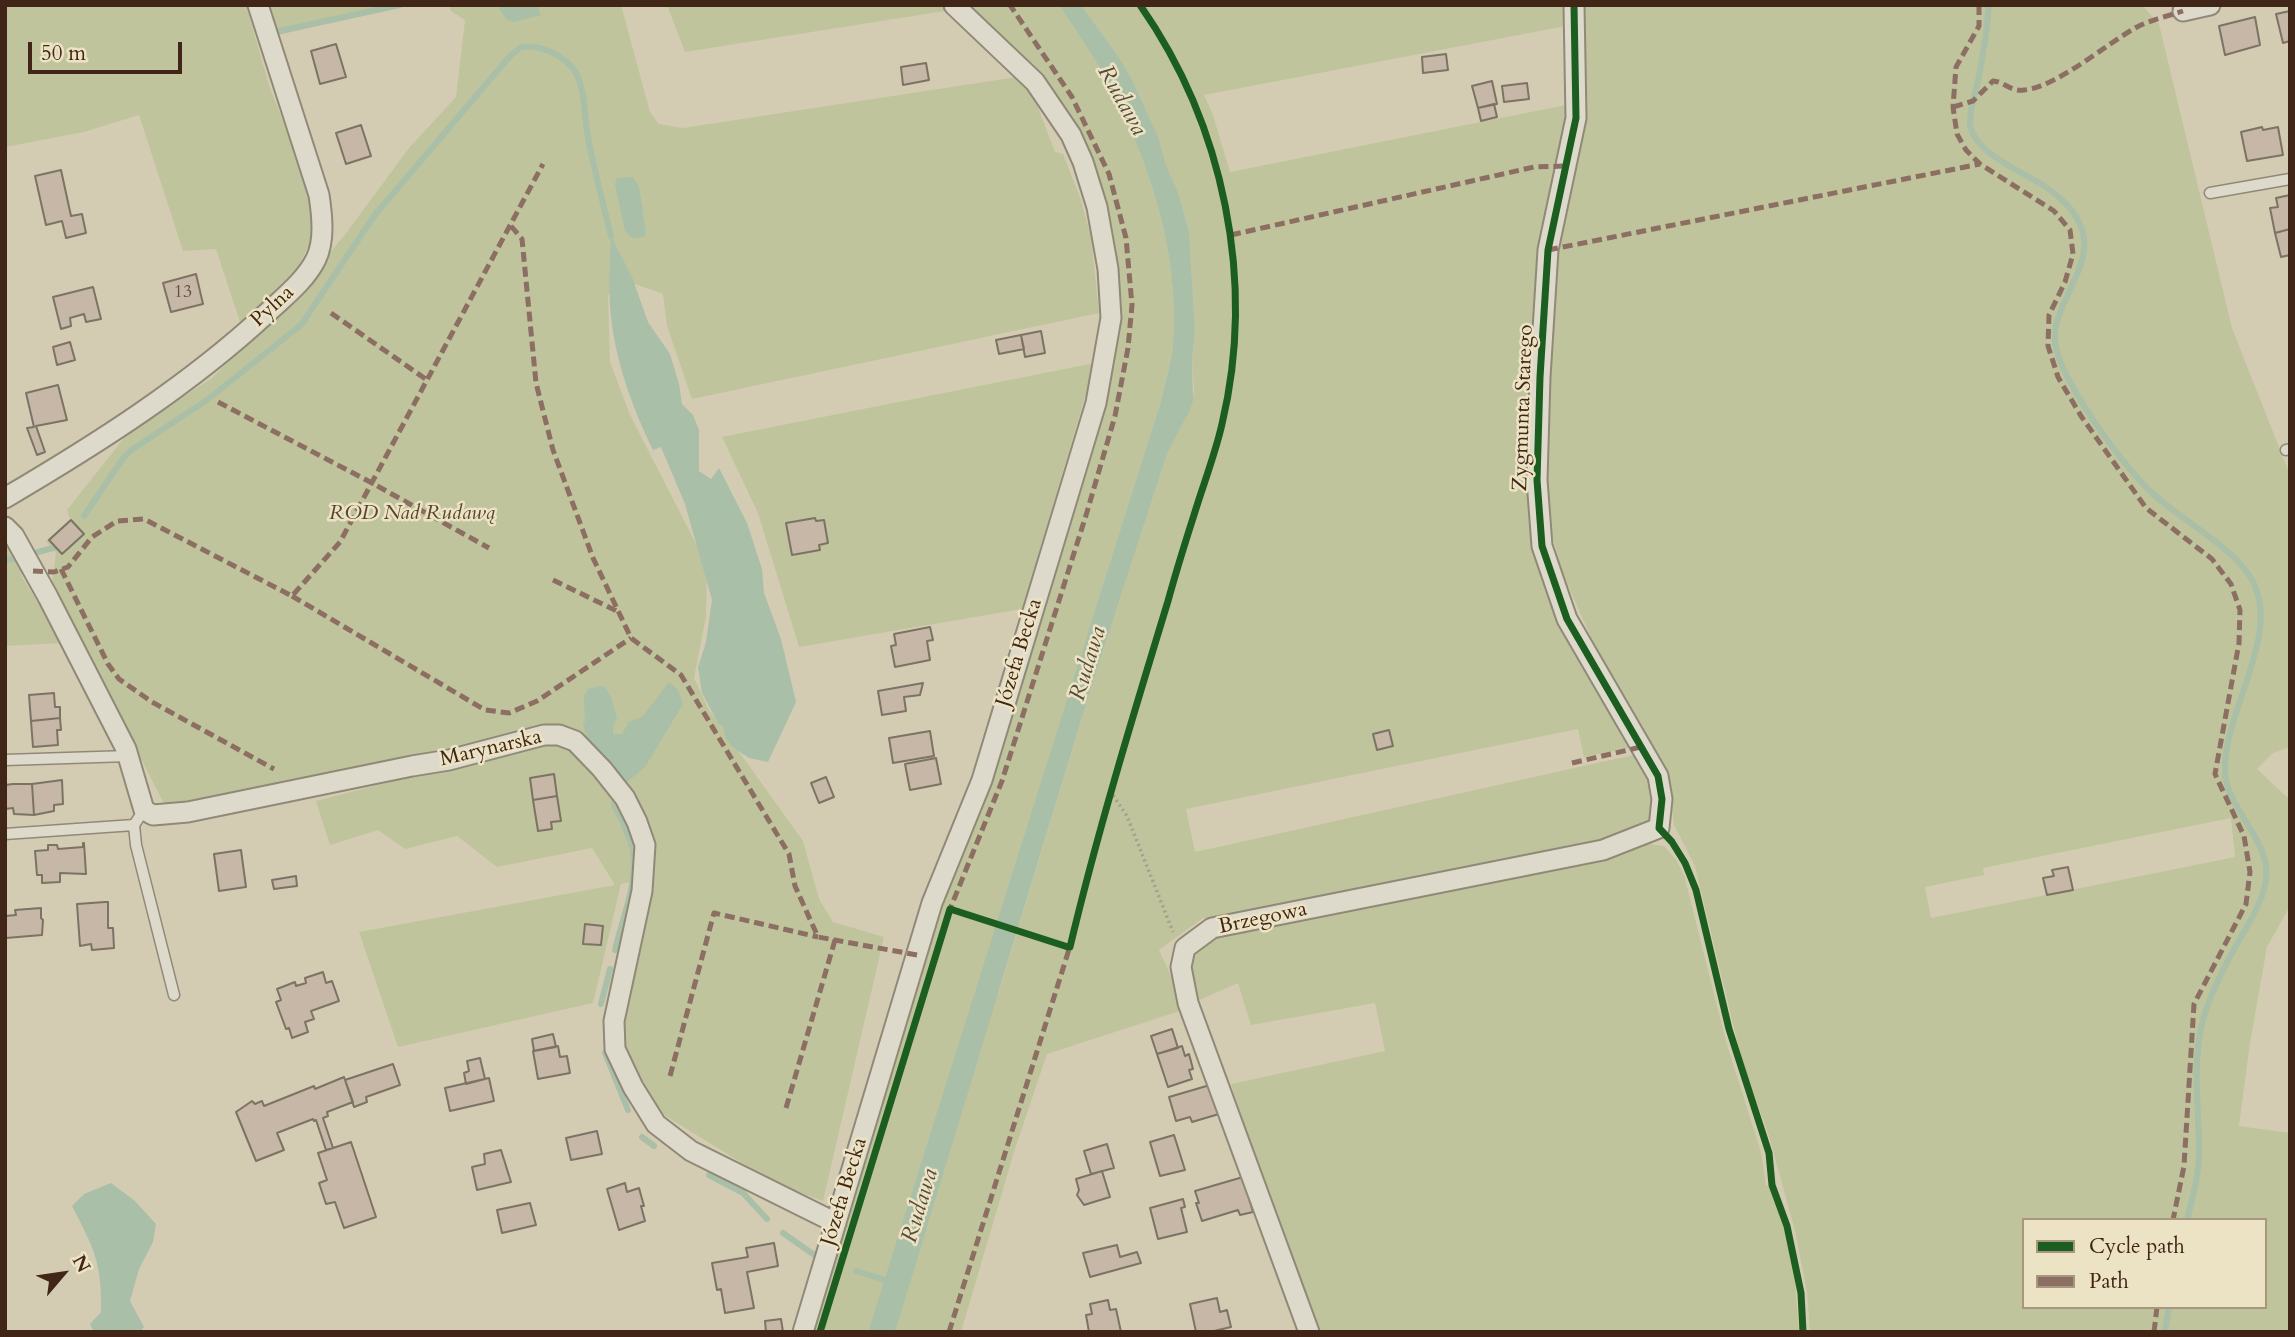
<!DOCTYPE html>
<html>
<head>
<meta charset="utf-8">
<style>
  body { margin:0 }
  #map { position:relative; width:2295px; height:1337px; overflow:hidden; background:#d4ccb2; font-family:Cardo,serif }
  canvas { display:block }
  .frame { position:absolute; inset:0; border:7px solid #412617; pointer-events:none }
  .legend { position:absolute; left:2022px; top:1218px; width:245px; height:91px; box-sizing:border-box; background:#ece3c4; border:2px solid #a8977f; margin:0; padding:9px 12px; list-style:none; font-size:21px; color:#412617 }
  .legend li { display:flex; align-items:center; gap:14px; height:35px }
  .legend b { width:35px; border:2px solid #a8977f }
  .north { position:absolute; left:28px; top:1239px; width:70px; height:70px; -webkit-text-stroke:5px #ece3c4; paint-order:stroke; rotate:61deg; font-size:19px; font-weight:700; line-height:28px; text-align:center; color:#412617 }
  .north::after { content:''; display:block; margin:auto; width:24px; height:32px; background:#412617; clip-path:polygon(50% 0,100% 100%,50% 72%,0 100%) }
  .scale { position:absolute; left:28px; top:42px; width:154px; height:32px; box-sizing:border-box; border:4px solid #412617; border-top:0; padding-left:9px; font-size:21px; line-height:24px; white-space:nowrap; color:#412617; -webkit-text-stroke:5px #ece3c4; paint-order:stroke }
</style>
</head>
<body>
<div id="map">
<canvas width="2295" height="1337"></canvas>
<div class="frame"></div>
<ul class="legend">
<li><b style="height:9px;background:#1b5e20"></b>Cycle path</li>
<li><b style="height:9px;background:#8d6e63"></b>Path</li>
</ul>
<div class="north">N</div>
<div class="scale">50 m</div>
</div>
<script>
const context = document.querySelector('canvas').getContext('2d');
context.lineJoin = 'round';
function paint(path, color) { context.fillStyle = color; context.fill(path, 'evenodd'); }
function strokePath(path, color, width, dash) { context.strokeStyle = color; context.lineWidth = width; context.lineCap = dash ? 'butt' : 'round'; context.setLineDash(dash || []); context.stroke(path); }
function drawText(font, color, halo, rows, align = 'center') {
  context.font = font + ' Cardo,serif'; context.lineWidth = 5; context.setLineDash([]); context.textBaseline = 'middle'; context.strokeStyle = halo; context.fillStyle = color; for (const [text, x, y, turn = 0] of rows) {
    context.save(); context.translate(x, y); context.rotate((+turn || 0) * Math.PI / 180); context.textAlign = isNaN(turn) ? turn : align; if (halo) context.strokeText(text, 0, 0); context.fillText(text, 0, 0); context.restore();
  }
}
paint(new Path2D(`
  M5,5H246L269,85L300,166L315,217L309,246L294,273L241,325L216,249L183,251L139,115L84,132L5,147Z
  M269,5H394L367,15L278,35Z
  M449,5H621L650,112L659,124L683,128L1017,77L1035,100L1055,152L1063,154L1080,197L1091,237L1099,313L692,399L667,326L663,294L635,284L608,295L610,362L630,415L707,565L706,617L694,678L709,710L803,841L819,899L833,922L884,937L823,1201L773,1182L659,1112L621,1037V1019L649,890L620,782L576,731L549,724L472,745L166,808L110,697L51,591L56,553L46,541L70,519L67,510L128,433L212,378L284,305L344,236L409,148L456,97L465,20L451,11Z
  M667,5H940L945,11L685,52Z
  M961,5H1059C1073,26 1087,47 1100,68C1146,151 1180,247 1173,343C1172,362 1165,382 1161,401L979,983L998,995L1090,691L1167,454L1190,410L1194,390L1192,359L1195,329L1189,232L1178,192L1166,165L1158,136L1132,80L1122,62L1081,5H1565L1566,26L1204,95L1213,115L1230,172L1571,104L1543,245L1542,556L1633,747L1584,757L1578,729L1186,809L1195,852L1638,754C1650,778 1667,816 1635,832C1624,837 1610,840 1598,844L1214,924L1203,918L1159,950L1186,1009L1047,1054L1014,1152L961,1332H895L907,1287L918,1175L868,1332H807L1115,329L1077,140Z
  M1584,5H2142L2159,24L2232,328L2290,475V747L2273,753L2257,769L2288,798L2290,810V906L2267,947L2250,1043L2239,1126L2290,1133V1332H1810L1807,1292L1795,1231L1769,1136L1742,1061L1695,866L1674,825L1669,782L1600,658L1561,569L1547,515L1546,423L1552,291L1586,91ZM2231,818L2235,857L1931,918L1925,887L1984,875L1983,868ZM2024,1220H2265V1307H2024Z
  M1095,363L1022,609L799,647L758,513L722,437Z
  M5,537L20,565L22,577L63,643L5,646Z
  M546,742L567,745L617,803L634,847L635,881L621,884L593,1003L398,1047L359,932L615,885L592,848L497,867L457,836L405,849L378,830L330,845L316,801Z
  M1649,844L1664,846L1676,860L1684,875L1727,1045L1761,1152L1766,1186L1772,1185L1792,1247L1799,1332H1309L1295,1277L1231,1084L1385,1051L1375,1003L1251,1025L1238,983L1197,1001C1192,975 1185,963 1204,941L1406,897L1604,857Z`), '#bfc49c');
paint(new Path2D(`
  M497,5H537L541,15L514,22L507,20Z
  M1059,5H1081L1122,62L1132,80L1158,136L1166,165L1178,192L1189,232L1195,329L1192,359L1193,400L1190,410L1167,454L1090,691L895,1332H868L1161,401C1165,382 1172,362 1173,343C1180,247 1146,151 1100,68C1087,47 1073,26 1059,5Z
  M633,177L639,187L646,232L644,237L632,238L625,231L615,184L617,178Z
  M611,236L632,277L648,322L670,354L679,384L682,404L693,415L699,430V471L711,479L719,468L747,523L762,569L764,593L781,639L796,702L768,762L749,758L734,748L726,739L723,728L718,723L702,693L698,667L706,642L712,600L685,504L661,447L653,450C633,409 616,363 611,317C608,291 610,262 611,236Z
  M669,682L678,690L683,704L645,767L626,783C611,766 585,746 583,722L585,723L584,696L588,689L599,686L605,687L611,697L617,718L613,727V734H622L629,722L643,716Z
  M111,1183L135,1201L156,1224L153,1242L139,1269L130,1301L144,1327L140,1332H94L90,1324L101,1312C102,1262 94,1249 72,1206L84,1194Z`), '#a9bfa7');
strokePath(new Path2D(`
  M1989,5C1987,30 1983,56 1978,81C1975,94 1970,108 1970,122C1971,153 2024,172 2046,187C2059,196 2072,208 2079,222C2099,260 2057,298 2055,334C2054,350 2062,366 2069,380C2086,413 2125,467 2151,492C2180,520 2237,548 2254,584C2280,638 2222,715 2225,773C2227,809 2272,841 2266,881C2262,904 2248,924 2237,944C2224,967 2210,994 2203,1020C2191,1065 2200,1113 2199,1159C2198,1179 2192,1200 2187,1220
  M270,25L273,29L279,31L400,5
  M84,516L124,457L133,449L207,400L301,325L374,216L510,56L521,47C541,44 566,56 576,73C586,92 584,117 588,137C594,170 603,203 611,236
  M38,552L53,548
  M5,560L14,559
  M615,798L614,805C621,819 630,835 633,851C638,883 622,919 615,950
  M601,1004L610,969
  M605,1053L628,1110
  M642,1137L654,1146
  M709,1175L743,1193L767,1219
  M783,1233L820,1259
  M856,1271L891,1282
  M2165,1332L2169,1307`), '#a9bfa7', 6);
const building = new Path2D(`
  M2290,11V41L2283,43L2276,14Z
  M2255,17L2260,45L2225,55L2219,26Z
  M336,44L346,77L320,84L311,51Z
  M1446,54L1448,70L1423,73L1422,57Z
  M926,63L929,80L903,85L901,67Z
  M1492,81L1497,104L1478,108L1472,86Z
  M1527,83L1529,99L1504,102L1502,86Z
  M1494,104L1497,117L1481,121L1478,108Z
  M361,125L371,156L346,164L336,133Z
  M2262,127L2263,130L2278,127L2283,155L2247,161L2241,132Z
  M61,170L71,216L82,214L86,233L66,238L62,221L46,225L35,176Z
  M2290,195V229L2275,233L2270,208L2278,207L2276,198Z
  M2290,229V255L2281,257L2275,233Z
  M196,274L203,304L171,312L163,283Z
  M93,287L101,319L86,322L84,314L70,318L71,326L61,329L53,297Z
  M1041,331L1045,353L1025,357L1021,335Z
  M1021,335L1024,349L999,354L996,340Z
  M70,342L75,360L57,365L53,347Z
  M58,385L67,420L36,426L45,452L37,455L27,428L34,427L26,393Z
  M815,518L816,521L824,520L828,543L819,545L820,550L792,555L786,523Z
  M71,520L84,534L62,554L49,540Z
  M930,627L933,640L927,641L930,660L895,667L891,646L896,645L894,634Z
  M923,683L920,695L904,697L906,711L882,715L878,691Z
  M54,693L55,707H60V718L31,721L29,695Z
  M60,718L61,730H57L58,745L33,747L31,721Z
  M1389,730L1393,746L1377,750L1373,734Z
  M930,731L934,756L893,763L889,738Z
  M936,758L941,784L910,790L905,764Z
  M554,774L557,796L533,800L530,778Z
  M826,777L834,797L819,803L811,783Z
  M62,780L63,804L54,805V811L34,815L32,784Z
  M13,784H32L34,815L14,814L13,808L5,809V785Z
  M557,796L561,821L551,822L552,829L538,831L533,800Z
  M83,843H84L86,874L60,873V882L42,883V875H37L35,851L48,850V845H57L58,849L83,847Z
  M241,850L246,887L219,891L214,854Z
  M2068,867L2073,890L2047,895L2043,878L2054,876L2052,870Z
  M296,876L297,886L274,889L272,880Z
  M105,902H108V928H113L114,948L92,950L91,944L80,946L77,904Z
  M41,908V918L43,920L42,935L6,938L5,916L16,915L15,910Z
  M585,924L603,926L601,945L583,944Z
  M323,972L326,983L332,981L339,1001L311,1011L314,1019L305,1022L308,1032L292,1038L289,1028L286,1029L276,1002L281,1000L277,989L295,982L296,986L306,983L305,978Z
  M1172,1029L1178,1048L1157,1054L1151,1036Z
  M553,1034L556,1047L534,1051L532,1039Z
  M558,1046L560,1057L567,1056L570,1073L538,1079L533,1051Z
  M1182,1046L1185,1056L1189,1054L1193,1069L1189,1070L1192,1079L1168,1087L1157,1054Z
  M480,1058L485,1079L466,1084L464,1073L469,1071L467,1061Z
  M393,1064L400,1085L366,1097L367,1102L354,1107L345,1080Z
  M344,1077L353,1102L327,1112L328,1116L323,1118L333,1148L326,1150L316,1120L314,1121L313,1119L277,1133L284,1150L256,1161L236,1112L252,1101L255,1104L262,1101L264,1106L314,1086L315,1089Z
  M489,1078L494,1101L450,1111L445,1088Z
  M1210,1085L1219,1114L1192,1122L1190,1117L1176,1121L1169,1097Z
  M597,1131L602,1154L571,1160L566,1138Z
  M1174,1135L1185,1170L1160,1176L1150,1142Z
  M351,1142L376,1217L344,1228L335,1202L326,1204L319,1183L327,1180L318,1153Z
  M1107,1144L1114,1168L1091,1174L1084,1151Z
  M501,1150L511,1182L477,1190L472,1167L485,1164L484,1154Z
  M1102,1171L1110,1197L1084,1205L1077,1195L1079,1190L1076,1179Z
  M1243,1177L1253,1212L1240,1215L1238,1210L1202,1221L1196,1203H1199L1195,1191Z
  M625,1183L627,1192L639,1188L644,1206H641L645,1221L619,1230L607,1189Z
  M1183,1199L1185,1207L1181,1208L1187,1232L1158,1239L1150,1208Z
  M530,1203L536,1225L502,1233L497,1210Z
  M774,1243L778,1266L747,1272L754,1308L725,1313L721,1289L717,1290L712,1263L748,1257L746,1248Z
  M1117,1245L1120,1257L1137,1252L1141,1263L1090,1277L1083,1253Z
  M1217,1298L1220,1312L1227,1310L1231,1327L1210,1332H1196L1190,1304Z
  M1108,1300L1110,1310L1116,1309L1121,1332H1089L1086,1315L1092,1314L1090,1304Z
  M781,1319L783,1332H766L765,1321Z`);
paint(building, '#c6b7a6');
strokePath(building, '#7b7364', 2);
const service = new Path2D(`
  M2210,193L2290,179
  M2286,450L2290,449
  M5,760L129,756
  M144,810L134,825L136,845L174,995
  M5,834L134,825`);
const minor = new Path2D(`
  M2183,11L2210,5
  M5,498C97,444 188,386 266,314C284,297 305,281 316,259C325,240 322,215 319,195L258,5
  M5,527L14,536L48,597L126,749L144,810L153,815L188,812L412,766L449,760L544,735H559L575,741L602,769L625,798L637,822L645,845L642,891L614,1021L615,1049L633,1087L656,1124L691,1151L836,1223
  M803,1332L932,903L982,780L1096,403L1111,318L1108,269L1097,207L1083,162L1071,135L1035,82L954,5
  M1309,1332L1188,1003L1181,967L1185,948L1212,928L1603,850L1659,828L1662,799L1658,776L1567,619L1542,546L1537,480L1540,377L1548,250L1576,118L1574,5`);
strokePath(service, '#918978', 13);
strokePath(minor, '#918978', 23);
strokePath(new Path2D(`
  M1110,791L1127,816L1173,932
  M1068,947H1070`), '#a49d92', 3.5, [2, 3.5]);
strokePath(service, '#dddacc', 10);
strokePath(minor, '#dddacc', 19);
strokePath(new Path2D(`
  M1979,5V26L1956,67L1953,107L1957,134L1966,150L1980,164L2054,211L2070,230L2073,254L2065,282L2049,315L2048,346L2058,377L2081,416L2146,508L2212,559L2231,584L2240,610L2239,643L2215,774L2244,836L2250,872L2246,904L2194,1004L2184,1166L2173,1220
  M1953,107L1973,101L1993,81C2005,82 2011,92 2024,90C2057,87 2106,44 2137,27C2151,20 2168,16 2183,11
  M511,226L522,239L536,383L553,450L593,558L631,638L681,675L789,854L795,886L818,937L917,955
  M1231,235L1534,167L1567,166
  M1548,250L1980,164
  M331,313L427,380
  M218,402L372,483L489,548
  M61,569L108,664L119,679L152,702L274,769
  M33,571L54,572L68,567L92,537L117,521L144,519L292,596L340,542L543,164
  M553,580L619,612
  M292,596L485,710L509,713L537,701L631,638
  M1572,763L1641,747
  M948,914L1002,781L1087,512L1115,416L1128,348L1132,305L1126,238L1109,174L1072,97L1010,5
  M670,1076L714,913L818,937
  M786,1108L835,940
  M949,1332L1071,943
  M2154,1332L2157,1307`), '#8d6e63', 5, [10, 5]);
strokePath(new Path2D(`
  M1574,5L1576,118L1548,250L1540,377L1537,480L1542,546L1567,619L1658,776L1662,799L1659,828L1672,842L1685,863L1696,890L1729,1029L1769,1153L1772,1185L1787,1226L1801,1293L1803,1332
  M1070,947C1098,830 1133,716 1168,601C1176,572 1185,543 1194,515C1203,485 1215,455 1222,424C1256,281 1224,125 1140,5
  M820,1332L950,909L1068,947`), '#1b5e20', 7);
drawText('18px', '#644c3c', null, [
  ["13",183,293]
]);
drawText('21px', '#412617', '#ece3c4', [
  ["Pylna",273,307,-43],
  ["Zygmunta Starego",1524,408,-88],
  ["Józefa Becka",1020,653,-73],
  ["Marynarska",491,749,-13],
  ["Brzegowa",1263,919,-12],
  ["Józefa Becka",845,1192,-73]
]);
drawText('italic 21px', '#57442e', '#ece3c4', [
  ["ROD Nad Rudawą",412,514]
]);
drawText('italic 23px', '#564b3a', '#ece3c4', [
  ["Rudawa",1121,101,61],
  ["Rudawa",1089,664,-73],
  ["Rudawa",921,1206,-73]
]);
</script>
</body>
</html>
